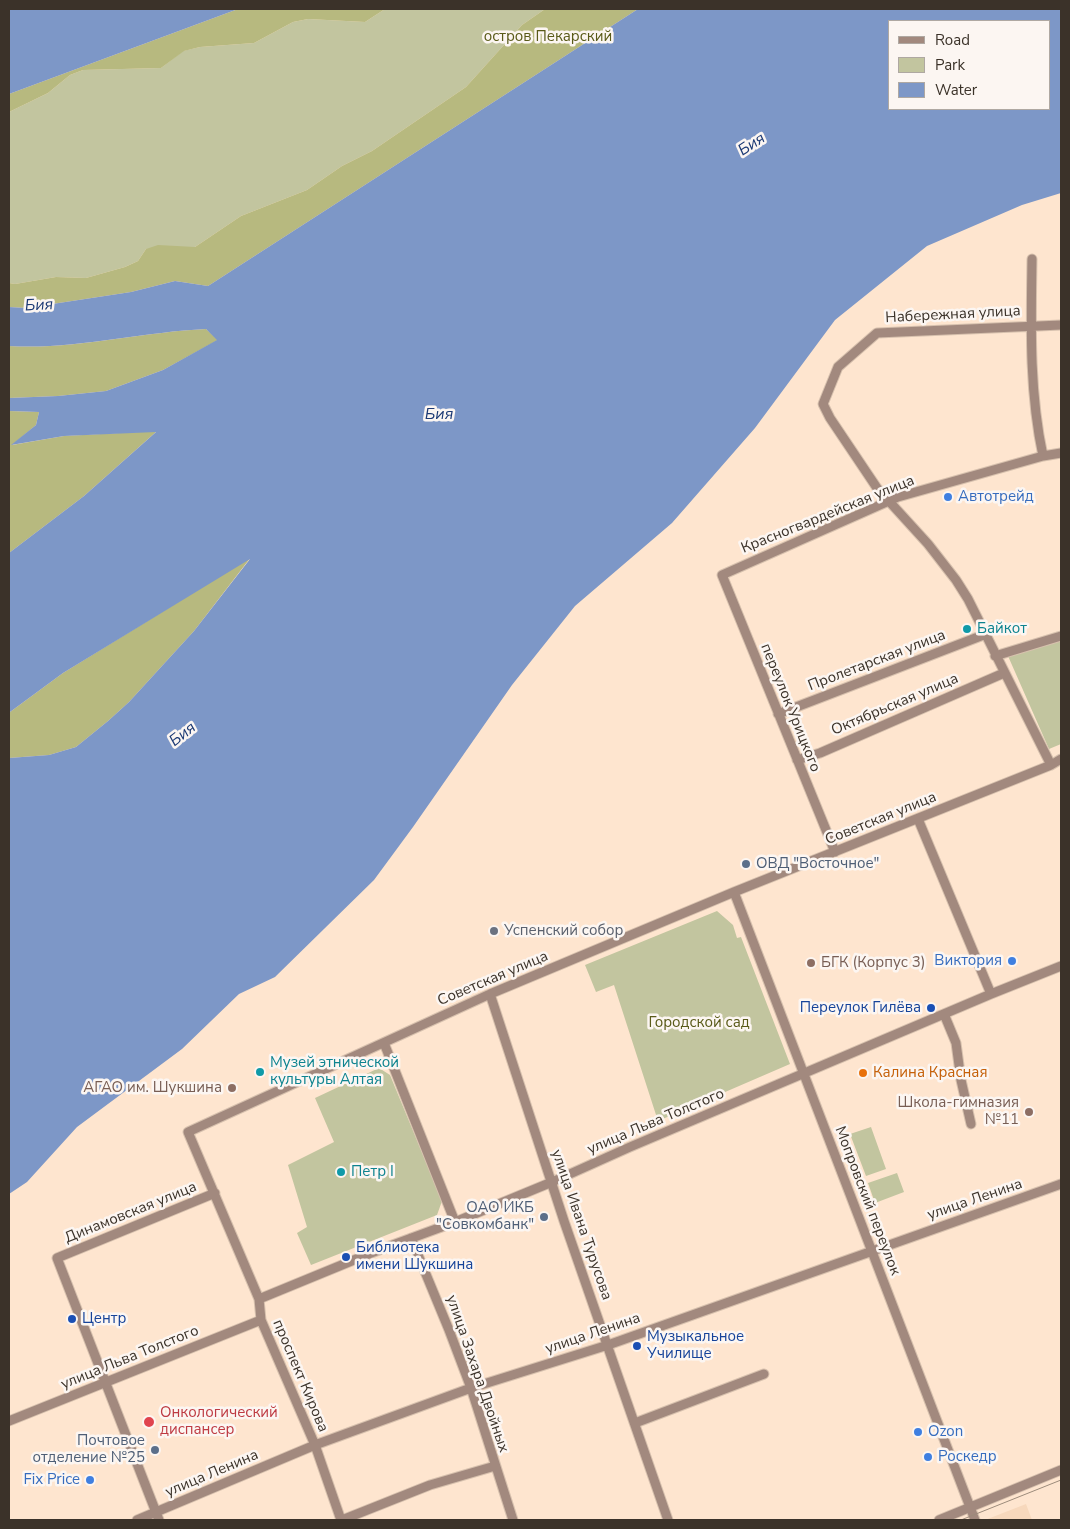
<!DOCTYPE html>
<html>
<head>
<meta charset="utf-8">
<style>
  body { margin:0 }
  #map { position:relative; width:1070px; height:1529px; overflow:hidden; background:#fee5cf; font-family:"Nunito Sans",sans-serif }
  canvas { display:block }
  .frame { position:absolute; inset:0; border:10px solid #3b3229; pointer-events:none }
  .legend { position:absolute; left:888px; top:20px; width:162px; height:90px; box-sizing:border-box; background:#fcf6f2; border:1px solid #afa8a2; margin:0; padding:6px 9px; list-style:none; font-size:15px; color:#3b3229 }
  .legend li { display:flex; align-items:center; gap:10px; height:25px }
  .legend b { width:25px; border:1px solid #afa8a2 }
</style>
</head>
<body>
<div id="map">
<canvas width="1070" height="1529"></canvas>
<div class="frame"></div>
<ul class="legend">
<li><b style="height:6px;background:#a2897e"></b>Road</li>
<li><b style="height:14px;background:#c2c59f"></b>Park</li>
<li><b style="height:14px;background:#7d97c7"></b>Water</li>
</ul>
</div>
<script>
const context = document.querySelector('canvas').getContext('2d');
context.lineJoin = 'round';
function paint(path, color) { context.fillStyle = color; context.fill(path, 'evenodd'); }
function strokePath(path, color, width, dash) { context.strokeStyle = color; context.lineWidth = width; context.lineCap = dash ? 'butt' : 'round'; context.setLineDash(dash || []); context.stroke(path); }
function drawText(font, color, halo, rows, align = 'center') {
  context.font = font + ' "Nunito Sans",sans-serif'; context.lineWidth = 5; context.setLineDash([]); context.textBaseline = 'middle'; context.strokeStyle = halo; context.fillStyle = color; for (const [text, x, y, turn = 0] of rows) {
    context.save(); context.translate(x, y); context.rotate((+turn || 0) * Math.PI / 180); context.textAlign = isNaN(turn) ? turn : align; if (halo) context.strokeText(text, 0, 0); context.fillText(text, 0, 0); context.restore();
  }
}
paint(new Path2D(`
  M1026,1504L1032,1520H985Z`), '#f7d8bc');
paint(new Path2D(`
  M385,9H545L522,25L466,87L372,151L342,166L307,190L241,216L195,247L146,249L138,261L125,267L86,278L56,277L15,284L9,283V112L48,93L70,75L83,70L161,68L183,51L200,47L254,43L293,22L308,19L365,22Z
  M1061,640V744L1049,749L1008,656Z
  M717,911L733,925L737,938L741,937L790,1064L658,1121L614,985L596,992L585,965Z
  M379,1068L390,1075L442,1201L437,1215L311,1265L297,1233L307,1227L288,1165L334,1142L315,1098Z
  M871,1127L886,1169L866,1176L850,1134Z
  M897,1173L904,1192L875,1203L868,1183Z`), '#c2c59f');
paint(new Path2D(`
  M238,9H385L365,22L308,19L293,22L254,43L200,47L184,51L161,68L83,70L70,75L48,93L9,112V94Z
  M545,9H638L208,286L175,281L131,292L26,308L9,307V283L15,284L56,277L86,278L125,267L138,261L146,249L158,245L195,247L241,216L307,190L342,166L372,151L466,87L522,25Z
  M206,329L218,340L163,370L106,391L58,396L9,398V346C74,350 141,332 206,329Z
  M9,411L39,412L36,425L12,445L64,436L157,431L84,496L9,553Z
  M251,557L194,631L129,702L108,721L76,747L49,755L9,758V717L10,712L63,673Z`), '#b7b97f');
paint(new Path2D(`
  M9,9H238L9,94Z
  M638,9H1061V193L1022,205L927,246L835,320L755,428L672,523L575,606L512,685L413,827L374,880L275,977L239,994L182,1049L77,1127L27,1182L9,1194V758L49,755L76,747L108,721L129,702L194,631L250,559L63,673L10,712L9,717V553L84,496L156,432L64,436L11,445L36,425L39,412L9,411V398L58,396L106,391L163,370L217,340L206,329C141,332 73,350 9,346V307L26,308L131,292L175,281L208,286ZM889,21H1049V109H889Z`), '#7d97c7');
const minor = new Path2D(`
  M1032,259C1031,325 1029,391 1043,456
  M995,656L1061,636
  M778,714L986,634
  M797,760L820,753L1004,673
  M1051,765L968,599L956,580L928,544L877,488L830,418L823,404L838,367L877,333L1061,325
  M918,819L991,994
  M835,852L722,575L898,497L1043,456L1061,453
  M734,892L975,1520
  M490,994L564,1221L668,1520
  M944,1014L956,1043L961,1080L971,1124
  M384,1043L455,1222
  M411,1238L449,1330L471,1388L513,1520
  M259,1299L371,1253L455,1222L552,1182L630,1147L991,994L1061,966
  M9,1421L261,1320
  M635,1423L764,1374
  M137,1520L315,1445L471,1388L608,1345L1061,1184
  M159,1520L57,1258L215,1193
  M341,1520L315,1445L261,1320L259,1299L188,1132L490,994L734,892L1051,765L1061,759
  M342,1520L430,1485L495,1466
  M939,1520L1061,1470`);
strokePath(minor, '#d7c1ae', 11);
strokePath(minor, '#a2897e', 9);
strokePath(new Path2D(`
  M961,1520L1061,1480`), '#9c8b7b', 1);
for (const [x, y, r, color] of [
  [948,497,5,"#3f7fe0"],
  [967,629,5,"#0f9aa8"],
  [746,864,5,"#5c6f8a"],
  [494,931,5,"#6b7280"],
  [1012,961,5,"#3f7fe0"],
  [811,963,5,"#8d6e63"],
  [931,1008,5,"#1a4fb4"],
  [260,1072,5,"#0f9aa8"],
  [863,1073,5,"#e8710a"],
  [232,1088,5,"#8d6e63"],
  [1029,1112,5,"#8d6e63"],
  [341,1172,5,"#0f9aa8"],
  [544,1217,5,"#5c6f8a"],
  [346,1257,5,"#1a4fb4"],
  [72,1319,5,"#1a4fb4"],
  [637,1346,5,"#1a4fb4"],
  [149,1422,6,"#e0444e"],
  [918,1432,5,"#3f7fe0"],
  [155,1450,5,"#5c6f8a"],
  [928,1457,5,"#3f7fe0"],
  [90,1480,5,"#3f7fe0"]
]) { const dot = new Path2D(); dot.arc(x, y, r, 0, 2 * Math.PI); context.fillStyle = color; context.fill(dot); strokePath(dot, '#fcf6f2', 2); }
drawText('15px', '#595a18', '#fcf6f2', [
  ["остров Пекарский",548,37],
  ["Городской сад",699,1023]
]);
drawText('15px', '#3b3229', '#fcf6f2', [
  ["Набережная улица",953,315,-3],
  ["Красногвардейская улица",828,515,-22],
  ["Пролетарская улица",877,661,-21],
  ["Октябрьская улица",895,705,-23],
  ["переулок Урицкого",790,708,68],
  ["Советская улица",881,819,-22],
  ["Советская улица",493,979,-23],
  ["улица Льва Толстого",656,1122,-23],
  ["улица Ленина",975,1200,-19],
  ["Мопровский переулок",867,1201,69],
  ["Динамовская улица",131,1213,-22],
  ["улица Ивана Турусова",581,1225,71],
  ["улица Ленина",593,1334,-19],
  ["улица Льва Толстого",130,1358,-22],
  ["улица Захара Двойных",477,1374,71],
  ["проспект Кирова",300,1376,67],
  ["улица Ленина",212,1474,-23]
]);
drawText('15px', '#366cbe', '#fcf6f2', [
  ["Автотрейд",958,497],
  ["Виктория",1002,961,"right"],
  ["Ozon",928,1432],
  ["Роскедр",938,1457],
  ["Fix Price",80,1480,"right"]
], 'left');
drawText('15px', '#0d838f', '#fcf6f2', [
  ["Байкот",977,629],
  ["Музей этнической",270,1063],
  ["культуры Алтая",270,1080],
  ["Петр I",351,1172]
], 'left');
drawText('15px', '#4e5e75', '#fcf6f2', [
  ["ОВД \"Восточное\"",756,864,"left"],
  ["ОАО ИКБ",534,1208],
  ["\"Совкомбанк\"",534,1225],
  ["Почтовое",145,1441],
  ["отделение №25",145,1458]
], 'right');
drawText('15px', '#5b616d', '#fcf6f2', [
  ["Успенский собор",504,931]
], 'left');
drawText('15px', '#785e54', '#fcf6f2', [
  ["БГК (Корпус 3)",821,963,"left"],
  ["АГАО им. Шукшина",222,1088],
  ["Школа-гимназия",1019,1103],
  ["№11",1019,1120]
], 'right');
drawText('15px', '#164399', '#fcf6f2', [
  ["Переулок Гилёва",921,1008,"right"],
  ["Библиотека",356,1248],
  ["имени Шукшина",356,1265],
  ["Центр",82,1319],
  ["Музыкальное",647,1337],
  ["Училище",647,1354]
], 'left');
drawText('15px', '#c56008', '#fcf6f2', [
  ["Калина Красная",873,1073]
], 'left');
drawText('15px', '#be3a42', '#fcf6f2', [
  ["Онкологический",160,1413],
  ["диспансер",160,1430]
], 'left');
drawText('italic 16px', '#1b3974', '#fcf6f2', [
  ["Бия",752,145,-33],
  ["Бия",39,306,-3],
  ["Бия",439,415],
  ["Бия",183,735,-38]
]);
</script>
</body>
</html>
